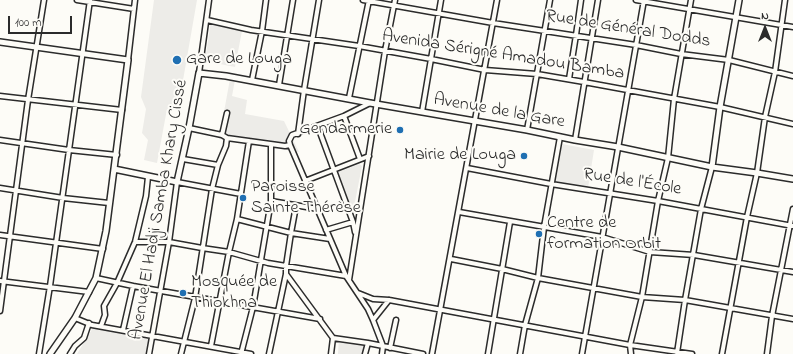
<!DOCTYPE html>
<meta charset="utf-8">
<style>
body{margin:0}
#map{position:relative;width:793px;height:354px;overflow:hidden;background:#fdfcf7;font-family:"Indie Flower",sans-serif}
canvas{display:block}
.north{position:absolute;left:745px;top:8px;width:40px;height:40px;-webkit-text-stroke:3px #fdfcf7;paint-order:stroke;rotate:0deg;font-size:11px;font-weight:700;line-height:16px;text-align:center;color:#2b2b2b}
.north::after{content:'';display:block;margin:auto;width:14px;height:18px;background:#2b2b2b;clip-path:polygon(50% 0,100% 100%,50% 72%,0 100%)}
.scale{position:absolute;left:8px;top:16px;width:64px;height:18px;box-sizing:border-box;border:2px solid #2b2b2b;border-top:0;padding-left:5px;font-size:12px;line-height:14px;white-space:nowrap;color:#2b2b2b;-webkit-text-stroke:3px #fdfcf7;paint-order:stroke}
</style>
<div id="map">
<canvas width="793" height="354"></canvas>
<div class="north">N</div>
<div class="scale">100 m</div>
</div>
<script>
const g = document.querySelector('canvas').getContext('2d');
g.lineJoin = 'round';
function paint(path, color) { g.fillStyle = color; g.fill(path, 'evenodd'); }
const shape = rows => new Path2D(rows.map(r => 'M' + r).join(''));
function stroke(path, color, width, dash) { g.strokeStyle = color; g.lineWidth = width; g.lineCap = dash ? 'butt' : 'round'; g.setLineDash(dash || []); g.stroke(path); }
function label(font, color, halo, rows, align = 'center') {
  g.font = font + ' "Indie Flower",sans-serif'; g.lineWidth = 4; g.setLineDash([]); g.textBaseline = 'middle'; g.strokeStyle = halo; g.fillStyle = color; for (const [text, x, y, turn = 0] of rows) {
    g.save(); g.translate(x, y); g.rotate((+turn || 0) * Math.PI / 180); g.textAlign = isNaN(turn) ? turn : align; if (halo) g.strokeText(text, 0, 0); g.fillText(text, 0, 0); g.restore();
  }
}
const built = shape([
 [154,0,197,0,178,109,167,109,157,163,144,160,148,140,142,133,146,109,141,97],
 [211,21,243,26,235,67,205,61],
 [230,79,235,80,232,96,247,100,245,114,284,121,299,152,219,139],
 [562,144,594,150,588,188,555,182],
 [359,164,362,166,353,212,351,213,337,175,338,172],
 [94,326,155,337,151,354,77,354],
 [339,338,367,339,363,354,338,354]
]);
const minor = shape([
 [77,0,134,9],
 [363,0,493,23,636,45,681,54,729,60,793,76],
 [636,0,793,27],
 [207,20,251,30,359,46,431,59,485,70,537,74,584,82,720,107,793,124],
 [128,60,135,0],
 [199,73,209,0],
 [569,79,576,35,581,0],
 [252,80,262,31,266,0],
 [279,85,293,0],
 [0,96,122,110],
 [349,98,369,0],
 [422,112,441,0],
 [344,116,360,159],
 [318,127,353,222,355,232],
 [189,128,222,135,227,138,285,146,290,145,289,141,292,135,344,116,370,103],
 [527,130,550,0],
 [298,134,304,90,319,0],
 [222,135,227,113],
 [0,140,69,150,117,155],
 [575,140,598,0],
 [290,145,346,276,368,309,373,320,383,346,382,354],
 [218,165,226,146,227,138],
 [467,168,551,184,658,201,793,226],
 [305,181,369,156],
 [0,188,63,198,109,203],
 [271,201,318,209],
 [459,212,602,237,650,252,694,255,793,272],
 [237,219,291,233,330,239],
 [326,230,353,222],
 [0,235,103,249],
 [135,242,169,242,202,248,229,252,268,263,346,276],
 [451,259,502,269,538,278,642,297,685,300,793,319],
 [286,274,333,338,331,354],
 [96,278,133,286,320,319],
 [349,280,385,51,395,0],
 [0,281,89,292],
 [358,293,373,299,389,300,630,345,692,354],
 [0,311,28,100,44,0],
 [75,318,92,325,251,354],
 [373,320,389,300],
 [101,326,105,315,104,306,117,283,135,242,146,196,148,177],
 [123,330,133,286],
 [333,338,368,343,423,354],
 [211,346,229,252,237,219,249,141],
 [390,348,396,320],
 [677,353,685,300,701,209,712,167],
 [39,354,50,286,90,0],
 [70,354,75,346,84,338,89,323],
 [149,354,169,242,177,182,241,194],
 [181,354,195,298,212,189,218,165,183,159],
 [241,354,253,307,271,201,271,145],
 [269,354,286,274,286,266,291,233,296,206],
 [365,354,368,343],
 [432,354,497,0],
 [488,354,510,222],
 [520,354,525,325,538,278,544,227,560,137],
 [582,354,644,0],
 [631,354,630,345,642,297,658,201,668,158,674,99,691,0],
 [722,354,747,217,757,173,765,117,775,72,785,0],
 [767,354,772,316,793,209]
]);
const tertiary = shape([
 [0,42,128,60,106,231,96,278,75,318,50,354],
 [712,167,720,107,739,0],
 [114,169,177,182,189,128,199,73,226,76,370,103,527,130,575,140,618,147,712,167,757,173,793,179]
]);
const markers = [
 [177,60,5,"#1f6fb2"],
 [400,130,4,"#1f6fb2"],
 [524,156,4,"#1f6fb2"],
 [243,198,4,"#1f6fb2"],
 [539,234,4,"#1f6fb2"],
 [183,293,4,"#1f6fb2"]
];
const streetNames = [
 ["Rue de Général Dodds",628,30,9],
 ["Avenida Sérigné Amadou Bamba",503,56,9],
 ["Avenue de la Gare",499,112,10],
 ["Rue de l'École",632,183,9],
 ["Avenue El Hadji Samba Khary Cissé",160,210,-80]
];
const poiNames = [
 ["Gare de Louga",186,60],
 ["Gendarmerie",392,130,"right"],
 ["Mairie de Louga",516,156,"right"],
 ["Paroisse",251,188],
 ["Sainte Thérèse",251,209],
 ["Centre de",547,224],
 ["formation Orbit",547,245],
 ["Mosquée de",191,283],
 ["Thiokhna",191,304]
];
paint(built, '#edece8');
stroke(minor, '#2b2b2b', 7);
stroke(tertiary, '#2b2b2b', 8);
stroke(minor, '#fdfcf7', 4);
stroke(tertiary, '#fdfcf7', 5);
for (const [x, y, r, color] of markers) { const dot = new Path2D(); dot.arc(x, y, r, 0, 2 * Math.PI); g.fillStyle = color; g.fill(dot); stroke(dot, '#fdfcf7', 1.5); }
label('18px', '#2b2b2b', '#fdfcf7', streetNames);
label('18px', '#2b2b2b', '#fdfcf7', poiNames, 'left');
</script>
